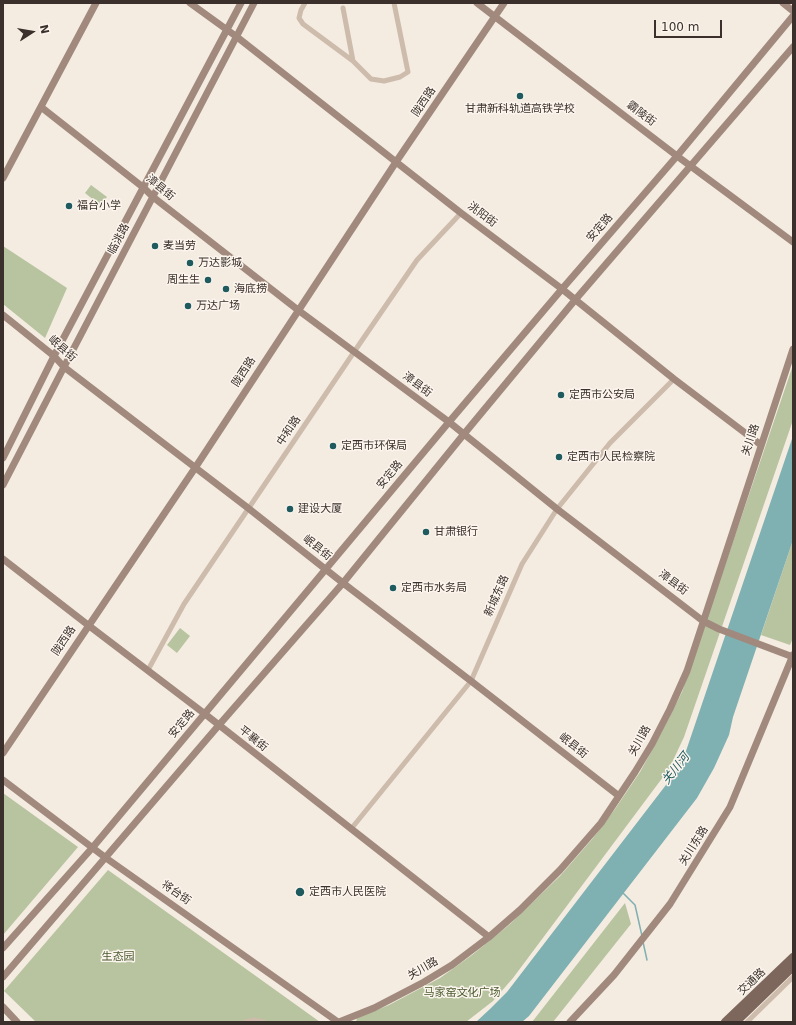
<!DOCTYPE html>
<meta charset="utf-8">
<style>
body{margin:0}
#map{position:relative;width:796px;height:1025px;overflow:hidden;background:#f4ebe1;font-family:"DejaVu Sans",sans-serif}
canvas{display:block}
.frame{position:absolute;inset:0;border:4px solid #3b302b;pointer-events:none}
.north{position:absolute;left:12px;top:12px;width:40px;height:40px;-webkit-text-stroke:3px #fbf5ee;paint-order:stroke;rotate:78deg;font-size:11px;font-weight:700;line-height:16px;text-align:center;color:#3b302b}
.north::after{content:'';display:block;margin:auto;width:14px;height:18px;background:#3b302b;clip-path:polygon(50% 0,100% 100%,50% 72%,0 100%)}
.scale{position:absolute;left:654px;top:20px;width:68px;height:18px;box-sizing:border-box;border:2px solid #3b302b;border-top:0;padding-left:5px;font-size:12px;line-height:14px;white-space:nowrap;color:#3b302b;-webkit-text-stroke:3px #fbf5ee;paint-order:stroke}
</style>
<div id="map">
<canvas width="796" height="1025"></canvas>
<div class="frame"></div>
<div class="north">N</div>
<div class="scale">100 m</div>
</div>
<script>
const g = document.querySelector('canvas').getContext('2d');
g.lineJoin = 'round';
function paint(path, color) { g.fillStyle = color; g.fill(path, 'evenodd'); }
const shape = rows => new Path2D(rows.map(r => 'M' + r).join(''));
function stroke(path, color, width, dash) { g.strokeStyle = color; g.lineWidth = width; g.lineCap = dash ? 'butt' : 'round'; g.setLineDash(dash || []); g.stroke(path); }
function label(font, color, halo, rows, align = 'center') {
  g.font = font + ' "DejaVu Sans","Noto Sans SC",sans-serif'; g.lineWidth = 3; g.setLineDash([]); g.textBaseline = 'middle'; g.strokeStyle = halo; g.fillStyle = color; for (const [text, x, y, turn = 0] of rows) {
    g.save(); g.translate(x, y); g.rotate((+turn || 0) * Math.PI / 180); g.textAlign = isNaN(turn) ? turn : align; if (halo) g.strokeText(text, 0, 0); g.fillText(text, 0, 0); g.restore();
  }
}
const green = shape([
 [91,185,107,197,100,205,85,193],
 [3,246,67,288,45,338,3,304],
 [793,365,793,420,684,737,669,769,513,978,493,1001,466,1022,356,1022,357,1018,389,1005,440,978,472,955,510,924,560,876,593,838,615,809,640,772,662,732,682,692],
 [793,540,793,638,790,645,761,635],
 [180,628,190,636,177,653,167,645],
 [3,793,78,847,3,935],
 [108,870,320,1022,36,1022,4,991],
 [625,903,631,924,553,1022,532,1022]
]);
const water = shape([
 [793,436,793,540,733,717,729,735,714,768,697,798,529,1016,522,1022,476,1022,490,1009,507,992,669,781,686,751]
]);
const stream = shape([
 [622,892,635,905,642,936],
 [643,942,647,960]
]);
const street = shape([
 [305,3,301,10,299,18,303,24,353,61],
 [343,8,353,61,371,79,384,81,400,77,408,72,394,3],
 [148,670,184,604,354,352,417,260,461,213],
 [351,829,471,681,522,564,557,509,610,443,674,379],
 [245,1022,254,1020,264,1022],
 [747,1022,793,977]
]);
const secondary = shape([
 [190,3,237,37,461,213,562,289,674,379,761,445],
 [477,3,677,156,793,242],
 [783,3,793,11],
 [41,107,144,188,153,197,298,310,449,422,557,509,703,621,719,629,793,657],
 [3,178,96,3],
 [3,315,54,356,64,367,248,508,343,583,471,681,619,796],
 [3,458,54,356,241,3],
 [3,485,64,367,254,3],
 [3,559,88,625,205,714,219,725,489,937],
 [3,753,195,468,396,162,504,3],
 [3,780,106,858,338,1022],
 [3,948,93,847,449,422,562,289,677,156,793,16],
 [3,977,219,725,343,583,464,434,575,300,793,47],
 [3,1007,17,1022],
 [339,1022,374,1008,424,982,452,965,489,937,520,910,560,870,601,823,635,772,652,744,670,709,687,671,793,349],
 [570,1022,614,975,670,904,730,807,793,655]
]);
const primary = shape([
 [725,1022,793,957],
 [736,1022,793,967]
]);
const markers = [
 [520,96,4,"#1f5a5e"],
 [69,206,4,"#1f5a5e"],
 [155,246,4,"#1f5a5e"],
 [190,263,4,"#1f5a5e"],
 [208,280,4,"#1f5a5e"],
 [226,289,4,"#1f5a5e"],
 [188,306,4,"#1f5a5e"],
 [561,395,4,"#1f5a5e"],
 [333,446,4,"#1f5a5e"],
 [559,457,4,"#1f5a5e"],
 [290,509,4,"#1f5a5e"],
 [426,532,4,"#1f5a5e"],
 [393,588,4,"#1f5a5e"],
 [300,892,5,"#1f5a5e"]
];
const streetNames = [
 ["陇西路",424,102,-56],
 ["霸陵街",641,114,37],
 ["漳县街",160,188,40],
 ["洮阳街",482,215,37],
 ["安定路",600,228,-49],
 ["临洮路",119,239,-62],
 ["岷县街",62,349,41],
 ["陇西路",244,372,-57],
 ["漳县街",417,385,37],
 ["中和路",289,431,-56],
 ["关川路",751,440,-72],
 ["安定路",390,475,-50],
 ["岷县街",317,548,38],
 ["漳县街",673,583,37],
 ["新城东路",497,596,-66],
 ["陇西路",64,641,-56],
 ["安定路",182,724,-50],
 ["平襄街",253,739,38],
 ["关川路",640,741,-61],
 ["岷县街",573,746,38],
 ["关川东路",694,846,-58],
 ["将台街",176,893,35],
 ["关川路",423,969,-30],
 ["交通路",752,982,-44]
];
const poiNames = [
 ["甘肃新科轨道高铁学校",520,109,"center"],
 ["福台小学",77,206],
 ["麦当劳",163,246],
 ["万达影城",198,263],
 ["周生生",200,280,"right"],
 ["海底捞",234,289],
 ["万达广场",196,306],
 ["定西市公安局",569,395],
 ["定西市环保局",341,446],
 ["定西市人民检察院",567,457],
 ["建设大厦",298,509],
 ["甘肃银行",434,532],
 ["定西市水务局",401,588],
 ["定西市人民医院",309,892]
];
const parkNames = [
 ["生态园",118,957],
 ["马家窑文化广场",462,993]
];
const waterNames = [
 ["关川河",676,769,-52]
];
paint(green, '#b8c4a0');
paint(water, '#7fb0b2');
stroke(stream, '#7fb0b2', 1.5);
stroke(street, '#cdbbac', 5);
stroke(secondary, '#a18a7d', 7);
stroke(primary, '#7d675c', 8);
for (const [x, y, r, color] of markers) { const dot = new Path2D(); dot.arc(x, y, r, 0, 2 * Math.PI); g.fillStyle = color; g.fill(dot); stroke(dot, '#fbf5ee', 1.5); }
label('11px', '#3b302b', '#fbf5ee', streetNames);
label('11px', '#3b302b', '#fbf5ee', poiNames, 'left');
label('11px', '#4a5a2e', '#fbf5ee', parkNames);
label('italic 12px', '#1f5a5e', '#fbf5ee', waterNames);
</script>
